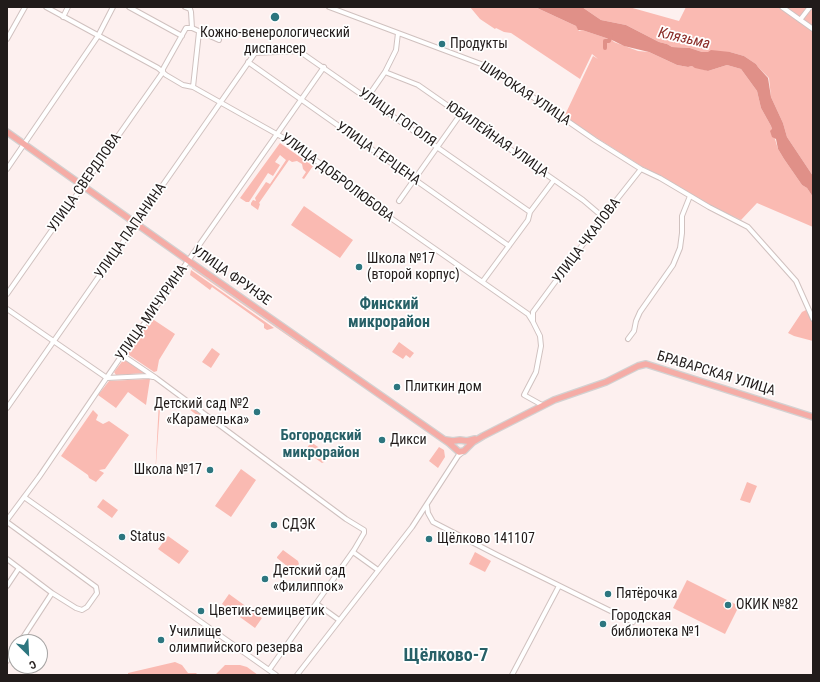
<!DOCTYPE html>
<meta charset="utf-8">
<style>
body{margin:0}
#map{position:relative;width:820px;height:682px;overflow:hidden;background:#fdf0ef;font-family:"Roboto Condensed",sans-serif}
canvas{display:block}
.frame{position:absolute;inset:0;border:8px solid #211b1a;pointer-events:none}
.north{position:absolute;left:8px;top:634px;width:40px;height:40px;box-sizing:border-box;background:#fff;border:1px solid #a6a4a3;border-radius:50%;rotate:156deg;font-size:11px;font-weight:700;line-height:16px;text-align:center;color:#211b1a}
.north::after{content:'';display:block;margin:auto;width:14px;height:18px;background:#2d767f;clip-path:polygon(50% 0,100% 100%,50% 72%,0 100%)}
</style>
<div id="map">
<canvas width="820" height="682"></canvas>
<div class="frame"></div>
<div class="north">С</div>
</div>
<script>
const g = document.querySelector('canvas').getContext('2d');
g.lineJoin = 'round';
function paint(path, color) { g.fillStyle = color; g.fill(path, 'evenodd'); }
const shape = rows => new Path2D(rows.map(r => 'M' + r).join(''));
function stroke(path, color, width, dash) { g.strokeStyle = color; g.lineWidth = width; g.lineCap = dash ? 'butt' : 'round'; g.setLineDash(dash || []); g.stroke(path); }
function label(font, color, halo, rows, align = 'center') {
  g.font = font + ' "Roboto Condensed",sans-serif'; g.lineWidth = 3.5; g.setLineDash([]); g.textBaseline = 'middle'; g.strokeStyle = halo; g.fillStyle = color; for (const [text, x, y, turn = 0] of rows) {
    g.save(); g.translate(x, y); g.rotate((+turn || 0) * Math.PI / 180); g.textAlign = isNaN(turn) ? turn : align; if (halo) g.strokeText(text, 0, 0); g.fillText(text, 0, 0); g.restore();
  }
}
const green = shape([
 [470,7,535,7,576,26,579,31,582,30,612,40,614,42,638,51,649,52,677,65,688,67,692,66,708,71,727,65,741,69,757,91,761,108,771,126,778,149,784,159,802,185,807,188,813,197,813,227,757,203,741,220,711,206,663,177,641,166,564,117,593,56,598,59,592,54,580,79,511,33,504,32,496,28,495,29,480,19],
 [582,7,629,7,679,21,686,7,813,7,813,176,787,137,783,123,771,97,769,78,758,67,756,64,744,56,730,52,702,52,690,48,672,47,667,44,659,42,626,25,601,20],
 [280,143,313,166,304,179,302,178,306,172,303,169,302,164,297,161,292,162,289,160,259,203,260,204,258,210,251,205,251,203,253,200,256,201,255,198,266,182,270,184,286,160,280,155,275,162,280,165,273,176,268,173,249,202,246,202,240,198],
 [304,206,353,240,340,258,291,225],
 [193,266,308,347,307,349,192,269],
 [191,270,274,328,267,330,264,328,264,324,212,287,210,290,190,275],
 [806,310,813,322,813,341,794,336,788,333,802,312],
 [151,318,175,334,159,360,157,371,154,372,129,355,128,352],
 [399,342,414,353,410,358,406,355,403,359,392,352],
 [212,348,220,354,211,368,202,362],
 [124,359,146,373,116,375,114,372],
 [147,379,150,379,146,405,128,392,116,408,98,395,109,381],
 [159,400,183,401,209,421,207,423,189,409,160,408,155,478],
 [93,410,98,415,96,420,103,424,109,421,129,435,105,469,99,470,104,473,96,482,89,478,88,475,61,456],
 [311,442,328,454,328,456,324,462,322,463,305,451],
 [439,447,444,450,445,457,438,468,429,461],
 [241,469,256,480,231,517,215,506],
 [747,482,757,486,750,503,740,500],
 [103,499,118,510,112,518,97,507],
 [168,536,189,551,179,564,158,549],
 [283,550,298,561,299,564,295,569,292,570,277,558,277,557],
 [475,552,491,561,485,572,469,564],
 [687,580,739,606,725,634,673,608],
 [229,594,262,618,255,628,222,604],
 [175,662,182,665,188,673,196,673,198,675,128,675,128,673],
 [225,665,240,665,247,667,258,675,215,675]
]);
const water = shape([
 [535,7,582,7,601,20,626,25,659,42,667,44,672,47,690,48,702,52,708,52,711,50,730,52,744,56,756,64,758,67,768,78,771,97,783,123,787,137,813,176,813,197,807,188,802,185,784,159,778,149,776,139,772,137,770,131,772,129,771,126,761,108,757,91,741,69,727,65,708,71,695,68,692,66,688,67,677,65,649,52,624,46,612,40,582,30,578,30,576,26]
]);
const canal = shape([
 [605,48,605,41,609,41,611,34]
]);
const minor = shape([
 [46,7,158,68,166,75,183,85,193,87,282,137,351,185,365,200,528,314,533,322],
 [129,7,182,36],
 [185,7,190,9,191,12,192,28],
 [329,7,481,64,498,73,595,140,641,169,660,178,709,207,748,227,796,281,813,319],
 [782,7,813,29],
 [63,17,68,7],
 [800,20,810,7],
 [7,39,25,7],
 [248,62,509,246],
 [385,72,418,85,583,200,603,217],
 [193,87,199,32],
 [367,98,385,72,396,50,398,33],
 [7,169,98,36,113,7],
 [399,201,460,115],
 [483,281,528,220,530,212,554,180],
 [7,294,163,72,163,69,186,28,192,28,219,40],
 [7,309,107,378,148,376,153,377],
 [628,339,634,331,636,321,640,312,673,265,680,248,682,233,682,216,690,196],
 [122,355,156,378,346,519,364,530,364,533,354,550,269,670],
 [542,405,524,395,536,372,541,346,540,336,533,322,533,312,603,217,641,169],
 [7,408,255,53,299,51,530,212],
 [24,497,276,675],
 [427,506,428,513,433,522,497,555,633,622],
 [7,520,39,477,122,355,324,67],
 [7,522,96,587,97,593,87,607,82,610,76,608,52,593,7,559],
 [353,552,378,570],
 [7,586,19,568],
 [317,604,339,620],
 [20,642,52,593],
 [7,661,16,647],
 [297,675,412,527,458,456,464,451],
 [512,675,559,586]
]);
const major = shape([
 [7,132,193,264,449,443,459,452,464,451,473,442,483,436,554,400,606,382,638,366,646,364,813,417],
 [446,440,453,441,460,440,467,441,475,439]
]);
const markers = [
 [275,17,5,"#2d767f"],
 [442,44,4,"#2d767f"],
 [359,267,4,"#2d767f"],
 [397,387,4,"#2d767f"],
 [257,412,4,"#2d767f"],
 [382,440,4,"#2d767f"],
 [210,470,4,"#2d767f"],
 [274,525,4,"#2d767f"],
 [122,537,4,"#2d767f"],
 [429,539,4,"#2d767f"],
 [265,579,4,"#2d767f"],
 [608,594,4,"#2d767f"],
 [728,605,4,"#2d767f"],
 [201,611,4,"#2d767f"],
 [603,624,4,"#2d767f"],
 [161,640,4,"#2d767f"]
];
const poiNames = [
 ["Кожно-венерологический",275,33,"center"],
 ["диспансер",275,49,"center"],
 ["Продукты",450,44],
 ["Школа №17",367,259],
 ["(второй корпус)",367,275],
 ["Плиткин дом",405,387],
 ["Детский сад №2",249,404,"right"],
 ["«Карамелька»",249,420,"right"],
 ["Дикси",390,440],
 ["Школа №17",202,470,"right"],
 ["СДЭК",282,525],
 ["Status",130,537],
 ["Щёлково 141107",437,539],
 ["Детский сад",273,571],
 ["«Филиппок»",273,587],
 ["Пятёрочка",616,594],
 ["ОКИК №82",736,605],
 ["Цветик-семицветик",209,611],
 ["Городская",611,616],
 ["библиотека №1",611,632],
 ["Училище",169,632],
 ["олимпийского резерва",169,648]
];
const streetNames = [
 ["ШИРОКАЯ УЛИЦА",525,94,33],
 ["УЛИЦА ГОГОЛЯ",397,118,35],
 ["ЮБИЛЕЙНАЯ УЛИЦА",497,140,35],
 ["УЛИЦА ГЕРЦЕНА",378,154,35],
 ["УЛИЦА ДОБРОЛЮБОВА",337,178,37],
 ["УЛИЦА СВЕРДЛОВА",85,183,-55],
 ["УЛИЦА ПАПАНИНА",131,231,-55],
 ["УЛИЦА ЧКАЛОВА",587,241,-53],
 ["УЛИЦА ФРУНЗЕ",231,276,35],
 ["УЛИЦА МИЧУРИНА",152,313,-55],
 ["БРАВАРСКАЯ УЛИЦА",716,374,17]
];
const waterNames = [
 ["Клязьма",684,39,13]
];
const neighbourhoodNames = [
 ["Богородский",321,436],
 ["микрорайон",321,453]
];
const quarterNames = [
 ["Финский",389,305],
 ["микрорайон",389,323]
];
const districtNames = [
 ["Щёлково-7",446,656]
];
paint(green, '#fabab2');
paint(water, '#e09088');
stroke(canal, '#e09088', 4);
stroke(minor, '#d0c1bf', 6);
stroke(major, '#d3d1d1', 8);
stroke(minor, '#fff', 4);
stroke(major, '#f5aca6', 5.5);
for (const [x, y, r, color] of markers) { const dot = new Path2D(); dot.arc(x, y, r, 0, 2 * Math.PI); g.fillStyle = color; g.fill(dot); stroke(dot, '#fff', 1.5); }
label('14px', '#211b1a', '#fff', poiNames, 'left');
label('14px', '#211b1a', '#fff', streetNames);
label('italic 15px', '#8a2c28', '#fff', waterNames);
label('bold 15px', '#276067', '#fff', neighbourhoodNames);
label('bold 16px', '#276067', '#fff', quarterNames);
label('bold 18px', '#276067', '#fff', districtNames);
</script>
